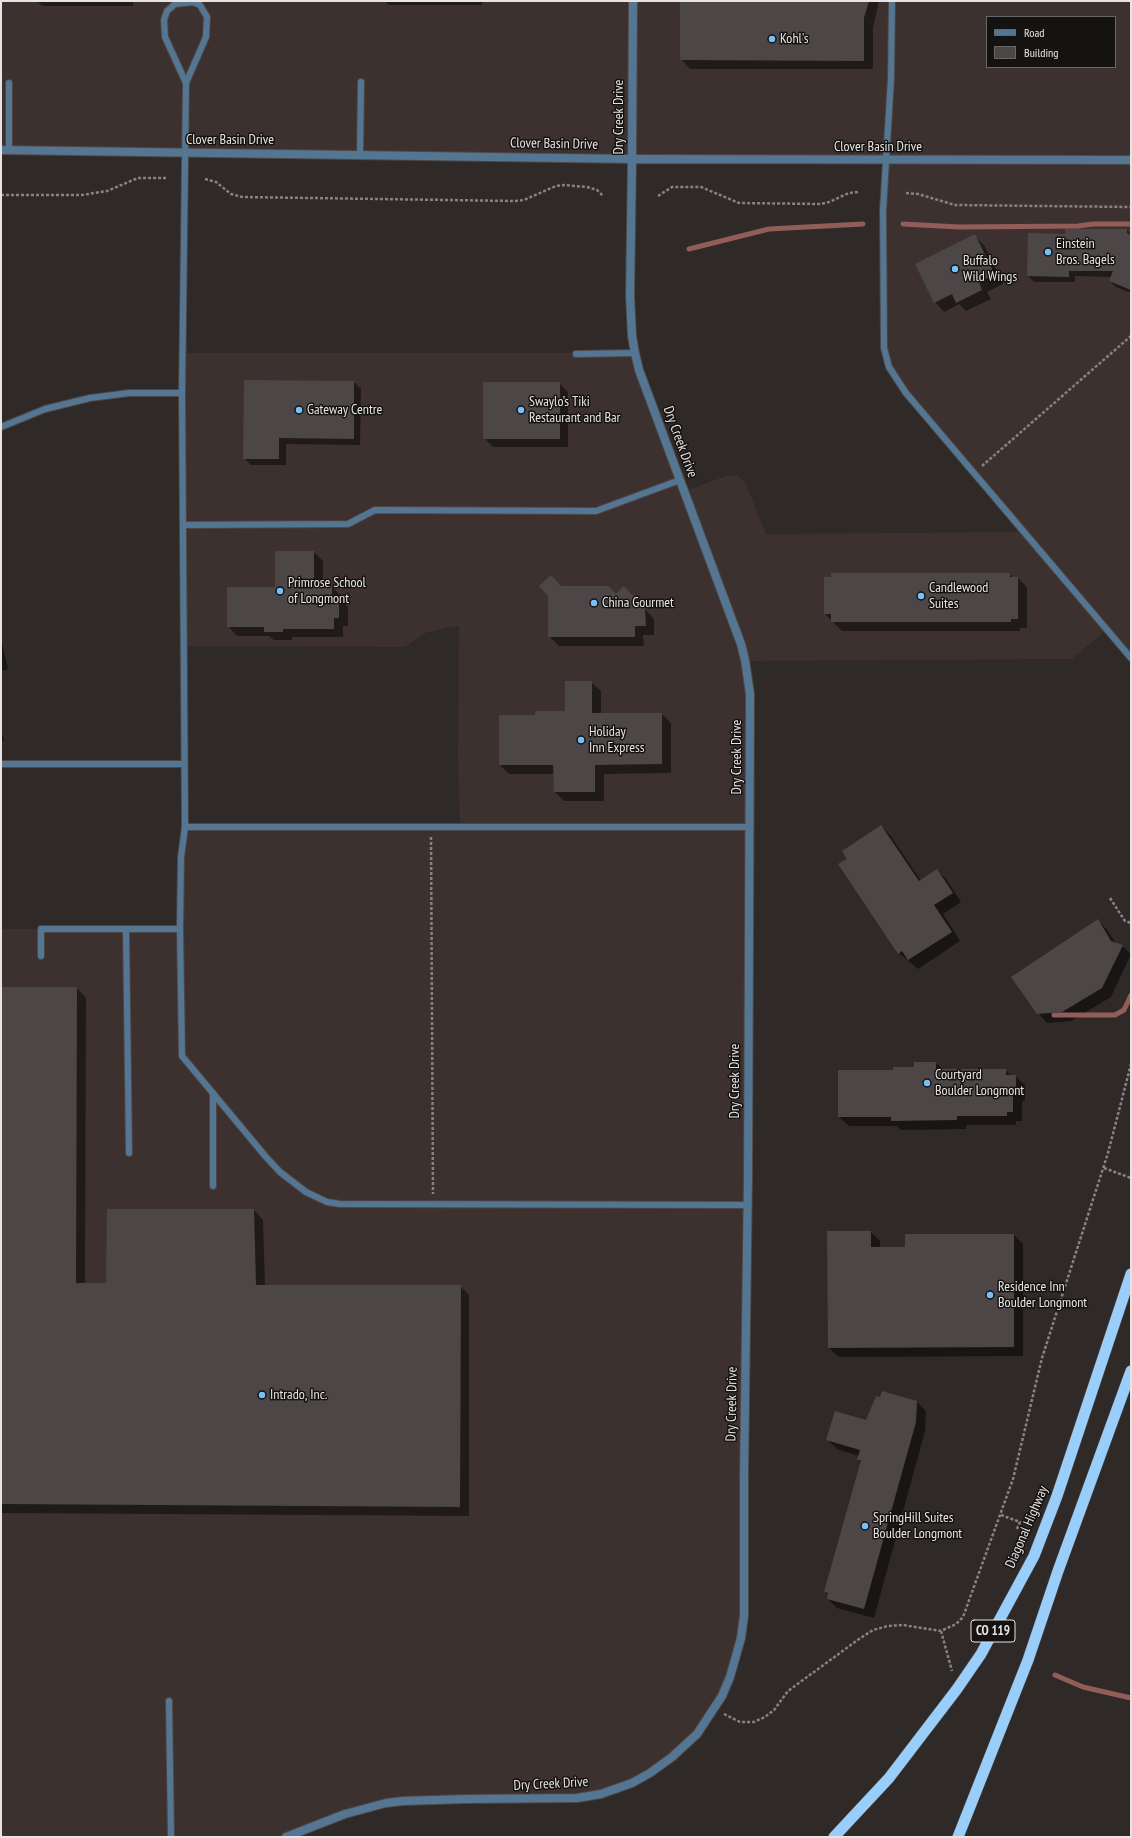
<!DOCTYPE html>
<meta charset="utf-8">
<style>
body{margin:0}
#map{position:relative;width:1132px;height:1838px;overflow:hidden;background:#2f2928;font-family:"PT Sans Narrow",sans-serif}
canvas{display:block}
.frame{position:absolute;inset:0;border:2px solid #e8e4e3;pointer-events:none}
.legend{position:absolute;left:986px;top:16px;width:130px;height:52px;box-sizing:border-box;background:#151212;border:1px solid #696666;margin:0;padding:5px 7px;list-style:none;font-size:12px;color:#e8e4e3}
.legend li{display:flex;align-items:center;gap:8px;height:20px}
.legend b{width:20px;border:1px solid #696666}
</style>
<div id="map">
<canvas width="1132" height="1838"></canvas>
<div class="frame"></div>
<ul class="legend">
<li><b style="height:5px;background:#547692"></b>Road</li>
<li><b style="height:11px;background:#4d4646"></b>Building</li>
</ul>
</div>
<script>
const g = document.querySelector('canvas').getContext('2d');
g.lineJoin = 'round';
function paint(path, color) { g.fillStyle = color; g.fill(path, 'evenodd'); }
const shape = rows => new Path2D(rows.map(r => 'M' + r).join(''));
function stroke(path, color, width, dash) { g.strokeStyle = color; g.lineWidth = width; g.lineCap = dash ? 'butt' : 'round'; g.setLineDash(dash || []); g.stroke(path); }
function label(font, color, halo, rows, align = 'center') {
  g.font = font + ' "PT Sans Narrow",sans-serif'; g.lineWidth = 3; g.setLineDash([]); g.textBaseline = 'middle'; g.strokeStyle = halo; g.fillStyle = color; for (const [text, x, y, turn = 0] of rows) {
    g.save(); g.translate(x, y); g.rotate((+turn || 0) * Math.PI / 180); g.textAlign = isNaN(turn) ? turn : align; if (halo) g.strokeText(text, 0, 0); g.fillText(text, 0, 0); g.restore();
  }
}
const built = shape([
 [1,1,1131,1,1131,160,1,150],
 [987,17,1115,17,1115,67,987,67],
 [884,161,1131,162,1131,660,1105,631,1072,659,746,661,748,676,744,1616,730,1677,697,1734,651,1773,601,1794,386,1803,286,1837,1,1837,1,929,180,929,185,827,460,827,458,758,459,626,445,628,425,633,405,647,183,646,183,353,635,353,685,491,726,476,738,475,746,484,766,534,1022,532,928,420,886,361]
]);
const shadow = shape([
 [37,1,133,1,133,6,42,6],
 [385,1,482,1,482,5,389,5],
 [681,1,879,1,873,28,873,69,690,69,681,59],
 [1127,230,1131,235,1131,293,1116,287,1110,281,1112,277,1075,276,1075,282,1034,282,1028,276,1066,235],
 [974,236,984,245,1003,284,987,292,991,299,966,311,959,304,944,312,935,302,916,264],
 [354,382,361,389,360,445,286,444,286,465,251,465,244,458],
 [559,383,568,392,568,447,493,447,484,438],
 [314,552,323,561,323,587,332,587,341,596,341,600,348,607,348,626,343,626,343,637,292,637,292,640,274,640,269,636,237,636,228,626,276,588],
 [1009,574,1014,578,1018,578,1027,587,1027,628,1020,628,1020,631,842,631,825,614],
 [562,587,634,597,654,619,654,635,643,635,644,646,559,646,550,637],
 [1,639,8,669,1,671],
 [591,682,601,691,601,714,662,714,671,723,671,773,604,774,604,801,564,801,555,792,555,774,509,774,500,765,536,716,566,712],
 [1,729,4,741,1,741],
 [881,826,890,835,921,881,937,870,946,879,961,902,943,914,960,941,918,969,899,953,848,859],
 [1098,920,1107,930,1116,943,1122,946,1131,954,1111,997,1071,1021,1047,1023,1038,1013],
 [1,988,77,988,86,998,85,1284,107,1284,254,1210,263,1220,265,1286,460,1286,469,1295,469,1516,1,1513],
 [936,1063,943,1070,1005,1070,1011,1076,1015,1076,1025,1085,1025,1101,1022,1101,1022,1121,1016,1121,1016,1125,966,1125,966,1129,901,1130,897,1126,849,1126,839,1117,839,1071,894,1071],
 [871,1232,880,1241,880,1248,906,1248,1014,1235,1023,1244,1023,1356,839,1357,829,1348],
 [917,1402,926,1411,925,1431,874,1618,837,1608,828,1599,829,1596,825,1592,861,1462,858,1459,859,1456,837,1449,828,1440,867,1422]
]);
const stream = shape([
 [903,224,959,227,1078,226,1093,224,1131,224],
 [689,249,769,229,863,224],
 [1054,1015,1115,1015,1124,1010,1131,995],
 [1055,1675,1083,1687,1131,1698]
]);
const building = shape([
 [680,1,869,1,864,18,864,61,680,60],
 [1065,229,1127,229,1127,233,1131,235,1131,290,1109,281,1113,271,1069,271,1069,277,1027,276,1028,233,1065,234],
 [975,234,995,275,979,282,982,290,956,303,952,294,934,303,915,264],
 [244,380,354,381,354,439,279,438,279,459,243,459],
 [483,382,560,382,560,439,483,439],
 [275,551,314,551,314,586,332,586,332,596,339,596,339,618,334,618,334,629,283,629,283,632,264,632,264,627,227,627,227,587,275,587],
 [831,573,1010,573,1010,577,1018,577,1018,619,1011,619,1011,622,831,622,831,614,824,614,824,577,831,577],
 [551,575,561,586,608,586,616,594,624,586,645,609,646,626,635,626,635,637,548,637,548,596,539,586],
 [565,681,592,681,592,713,662,713,662,764,595,765,595,792,554,792,553,765,499,765,499,715,535,715,535,711,565,711],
 [881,825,919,881,937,869,953,893,934,905,952,932,908,960,902,951,898,954,838,864,847,859,842,851],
 [1098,919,1111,941,1123,945,1102,988,1062,1012,1037,1014,1011,977],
 [1,987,77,987,76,1283,106,1283,107,1209,254,1209,256,1285,461,1285,460,1507,1,1504],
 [914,1062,936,1062,936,1069,1006,1069,1006,1075,1016,1075,1016,1092,1013,1092,1013,1112,1007,1112,1007,1116,957,1116,957,1120,891,1121,891,1117,838,1117,838,1070,893,1070,893,1067,914,1067],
 [827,1231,871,1231,871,1247,905,1247,905,1234,1014,1234,1014,1347,828,1348],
 [882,1391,917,1401,916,1422,864,1609,827,1599,828,1593,824,1592,861,1460,857,1460,860,1450,826,1440,835,1411,866,1420,876,1396,880,1397]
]);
const path = shape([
 [205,179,216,182,231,194,242,197,515,201,524,200,556,186,563,185,587,187,597,190,603,196],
 [906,193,918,194,955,205,1131,207],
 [1,195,82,195,107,191,138,178,168,178],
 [658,196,672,187,701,187,739,203,821,204,829,202,849,193,858,192],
 [982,466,1131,336],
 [431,837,433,1194],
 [1110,898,1125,921,1131,923],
 [1104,1168,1131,1178],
 [1001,1515,1020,1522,1017,1529],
 [941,1631,952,1671],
 [724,1714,740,1722,754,1722,765,1717,774,1710,788,1691,859,1639,873,1630,888,1626,903,1625,941,1631,956,1624,963,1617,1013,1479,1042,1358,1108,1153,1131,1064]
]);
const service = shape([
 [892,1,891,78,883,211,884,348,889,367,906,393,1131,658],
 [9,83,9,151],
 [186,83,165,37,164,20,167,11,175,4,193,2,200,5,207,17,206,37,186,83,182,393,185,827,181,857,180,929,182,1056,266,1157,280,1172,306,1192,327,1202,340,1204,747,1205],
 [360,154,361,82],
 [576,354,635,353],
 [1,427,45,409,90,398,129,393,182,393],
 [183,525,348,524,375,510,596,511,680,480],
 [1,764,184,764],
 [185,827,750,827],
 [126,929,129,1153],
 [41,956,41,929,180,929],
 [213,1093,213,1186],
 [169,1701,171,1837]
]);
const minor = shape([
 [632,159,633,1]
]);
const tertiary = shape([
 [1,150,632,159,1131,160],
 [286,1837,345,1814,386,1803,403,1801,466,1799,577,1798,601,1794,632,1783,650,1773,672,1757,697,1734,722,1696,730,1677,741,1638,744,1616,744,1475,748,1177,750,694,745,660,741,644,639,370,635,353,632,336,630,296,632,159]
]);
const trunk = shape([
 [834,1837,889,1778,957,1689,981,1654,1034,1556,1057,1496,1131,1274],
 [958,1837,1028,1660,1058,1571,1131,1371]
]);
const markers = [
 [772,39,4,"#78bff8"],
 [1048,252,4,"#78bff8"],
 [955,269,4,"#78bff8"],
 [299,410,4,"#78bff8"],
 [521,410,4,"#78bff8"],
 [280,591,4,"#78bff8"],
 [921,596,4,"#78bff8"],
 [594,603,4,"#78bff8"],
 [581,740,4,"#78bff8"],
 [927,1083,4,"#78bff8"],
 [990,1295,4,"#78bff8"],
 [262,1395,4,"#78bff8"],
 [865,1526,4,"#78bff8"]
];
const shields = [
 [993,1631,44]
];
const shieldNames = [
 ["CO 119",993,1631]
];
const poiNames = [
 ["Kohl's",780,39],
 ["Einstein",1056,244],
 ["Bros. Bagels",1056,260],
 ["Buffalo",963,261],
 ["Wild Wings",963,277],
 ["Swaylo’s Tiki",529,402],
 ["Restaurant and Bar",529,418],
 ["Gateway Centre",307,410],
 ["Primrose School",288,583],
 ["of Longmont",288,599],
 ["Candlewood",929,588],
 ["Suites",929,604],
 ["China Gourmet",602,603],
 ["Holiday",589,732],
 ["Inn Express",589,748],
 ["Courtyard",935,1075],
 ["Boulder Longmont",935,1091],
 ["Residence Inn",998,1287],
 ["Boulder Longmont",998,1303],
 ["Intrado, Inc.",270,1395],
 ["SpringHill Suites",873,1518],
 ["Boulder Longmont",873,1534]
];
const streetNames = [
 ["Dry Creek Drive",619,117,-90],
 ["Clover Basin Drive",230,140],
 ["Clover Basin Drive",554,144,1],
 ["Clover Basin Drive",878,147],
 ["Dry Creek Drive",680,442,70],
 ["Dry Creek Drive",737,757,-90],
 ["Dry Creek Drive",735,1081,-90],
 ["Dry Creek Drive",732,1404,-89],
 ["Diagonal Highway",1027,1527,-67],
 ["Dry Creek Drive",551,1784,-3]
];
paint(built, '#3d3130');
paint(shadow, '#0007');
stroke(stream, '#925d58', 5);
paint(building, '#4d4646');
stroke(service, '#4d4746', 8);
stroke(minor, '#4d4746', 10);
stroke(tertiary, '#4d4746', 10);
stroke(trunk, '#4d4746', 12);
stroke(path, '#888382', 2.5, [3, 2]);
stroke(service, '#547692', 6);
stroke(minor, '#547692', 8);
stroke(tertiary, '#547692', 8);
stroke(trunk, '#99cefa', 11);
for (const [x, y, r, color] of markers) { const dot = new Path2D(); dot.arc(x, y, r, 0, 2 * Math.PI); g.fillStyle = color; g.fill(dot); stroke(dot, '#151212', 1.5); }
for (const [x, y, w] of shields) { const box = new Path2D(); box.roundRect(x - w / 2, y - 11, w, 22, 3); g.fillStyle = '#151212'; g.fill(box); stroke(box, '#e8e4e3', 1); }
label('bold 13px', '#e8e4e3', null, shieldNames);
label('14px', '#e8e4e3', '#151212', poiNames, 'left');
label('14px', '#e8e4e3', '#151212', streetNames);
</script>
